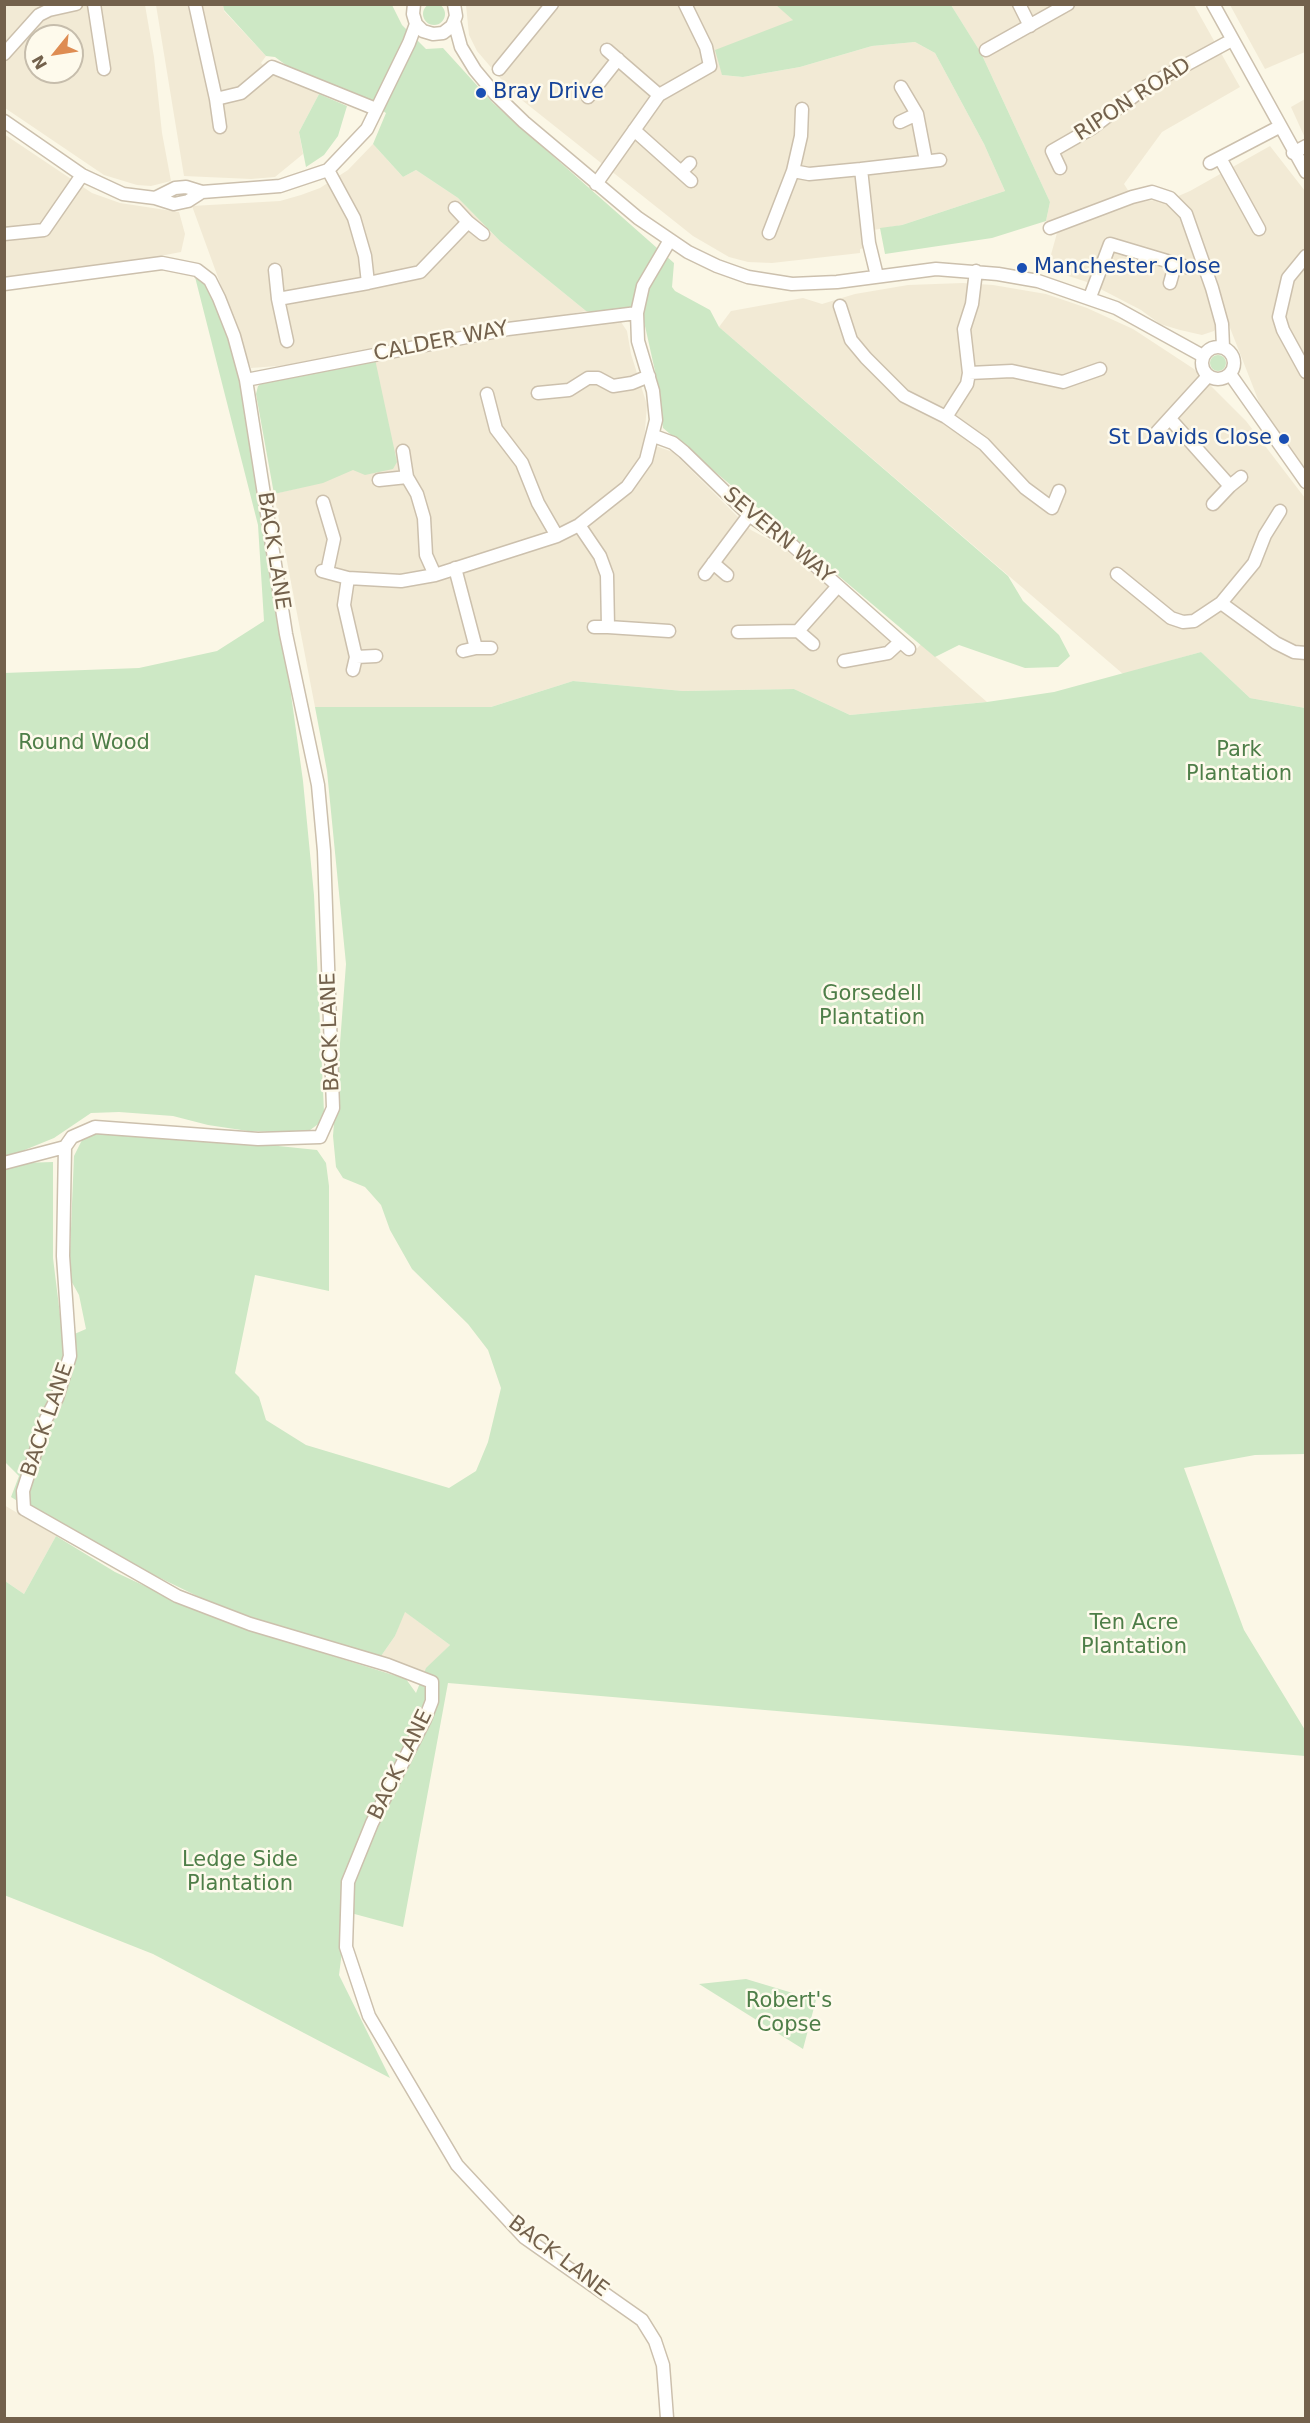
<!DOCTYPE html>
<style>
body{margin:0}
#map{position:relative;width:1310px;height:2423px;overflow:hidden;background:#fbf7e6;font-family:"DejaVu Sans",sans-serif}
canvas{display:block}
.frame{position:absolute;inset:0;border:6px solid #73614c;pointer-events:none}
.north{position:absolute;left:24px;top:24px;width:60px;height:60px;box-sizing:border-box;background:#fefaec;border:2px solid #c6bdac;border-radius:50%;rotate:240deg;font-size:16px;font-weight:700;line-height:24px;text-align:center;color:#73614c}
.north::after{content:'';display:block;margin:auto;width:21px;height:27px;background:#de8c52;clip-path:polygon(50% 0,100% 100%,50% 72%,0 100%)}
</style>
<div id="map">
<canvas width="1310" height="2423"></canvas>
<div class="frame"></div>
<div class="north">N</div>
</div>
<script>
const g = document.querySelector('canvas').getContext('2d');
g.lineJoin = 'round';
function paint(path, color) { g.fillStyle = color; g.fill(path, 'evenodd'); }
const shape = rows => new Path2D(rows.map(r => 'M' + r).join(''));
function stroke(path, color, width, dash) { g.strokeStyle = color; g.lineWidth = width; g.lineCap = dash ? 'butt' : 'round'; g.setLineDash(dash || []); g.stroke(path); }
function label(font, color, halo, rows, align = 'center') {
  g.font = font + ' "DejaVu Sans",sans-serif'; g.lineWidth = 5; g.setLineDash([]); g.textBaseline = 'middle'; g.strokeStyle = halo; g.fillStyle = color; for (const [text, x, y, turn = 0] of rows) {
    g.save(); g.translate(x, y); g.rotate((+turn || 0) * Math.PI / 180); g.textAlign = isNaN(turn) ? turn : align; if (halo) g.strokeText(text, 0, 0); g.fillText(text, 0, 0); g.restore();
  }
}
const residential = shape([
 [5,5,145,5,154,57,162,133,171,181,151,186,137,185,104,175,5,108],
 [36,36,72,36,72,72,36,72],
 [156,5,223,5,224,11,266,56,261,63,271,73,279,72,319,94,299,132,303,154,275,177,251,179,184,176],
 [466,5,776,5,794,19,722,75,743,77,800,67,872,46,915,42,935,53,984,144,1005,191,902,225,862,232,864,248,860,249,860,253,772,263,748,262,729,257,693,236,513,93,477,51,469,35],
 [951,5,1194,5,1240,87,1162,132,1124,184,1136,203,1154,200,1167,201,1190,191,1270,146,1305,191,1305,469,1284,444,1259,402,1225,315,1214,331,1202,335,1180,330,1160,324,1141,310,1087,282,1047,269,1057,233,1046,221,1050,202,981,53],
 [1230,5,1305,5,1305,52,1265,69],
 [1305,99,1305,138,1291,107],
 [4,134,92,193,120,203,179,212,185,234,181,252,92,269,5,277],
 [373,144,403,177,416,170,458,198,500,241,586,311,304,364,251,368,192,206,280,201,301,195,320,188,348,170],
 [963,283,993,285,1046,294,1087,308,1133,329,1194,369,1246,421,1305,498,1305,708,1250,698,1201,652,1123,674,719,327,731,311,803,298,822,304,855,294,908,285],
 [619,319,627,331,631,354,647,405,644,442,673,452,751,530,781,546,910,656,921,644,987,702,850,715,794,689,683,691,573,681,491,707,315,707,274,494,323,482,375,359,580,322],
 [4,1505,56,1536,24,1594,5,1581],
 [404,1611,450,1645,427,1668,423,1677,379,1659,395,1636]
]);
const green = shape([
 '423 14a11 11 0 1 1 22 0a11 11 0 1 1-22 0Z',
 [223,5,392,5,402,25,426,49,443,48,493,103,674,263,672,287,675,291,710,310,719,327,1008,576,1023,601,1059,635,1070,656,1058,667,1025,668,959,645,935,657,663,428,655,371,643,317,619,319,586,311,500,241,458,198,416,170,403,177,373,144,386,113,363,98,301,76,275,57,266,56,224,10],
 [776,5,951,5,981,53,1050,202,1046,221,992,238,885,254,880,228,902,225,1005,191,984,144,935,53,915,42,872,46,800,67,743,77,722,75,715,50,793,20],
 [319,94,347,106,338,136,324,155,306,167,299,132],
 [194,273,201,276,211,292,232,345,259,463,303,781,314,895,324,1112,321,1122,306,1133,248,1131,208,1125,173,1116,119,1112,91,1113,54,1138,5,1158,4,673,139,668,217,651,264,621,258,525],
 '1210 363a8 8 0 1 1 16 0a8 8 0 1 1-16 0Z',
 [375,359,397,462,393,469,365,475,353,470,323,483,274,494,256,394,258,386,263,382],
 [1201,652,1250,698,1305,708,1305,1454,1255,1455,1184,1468,1244,1630,1305,1730,1305,1756,448,1683,403,1927,347,1912,339,1975,390,2078,153,1954,4,1895,5,1581,24,1594,56,1536,115,1572,181,1603,240,1627,406,1679,416,1693,426,1668,450,1645,405,1612,395,1636,379,1659,232,1613,82,1540,11,1497,19,1476,5,1462,5,1169,21,1163,53,1162,53,1258,63,1339,86,1329,79,1295,69,1277,74,1156,82,1140,91,1132,105,1128,317,1150,326,1163,329,1186,329,1291,255,1275,235,1373,259,1397,266,1420,306,1445,449,1488,476,1471,488,1442,501,1388,488,1350,468,1324,412,1269,390,1230,381,1205,365,1187,343,1178,336,1167,333,1136,346,964,327,771,315,707,491,707,573,681,683,691,794,689,850,715,987,702,1054,692],
 [746,1979,816,2000,803,2049,699,1984]
]);
const minor = shape([
 [94,4,104,69],
 [195,4,216,99],
 [414,4,413,14,416,24,423,31,433,34,443,33,452,26,456,16,454,4],
 [1019,4,1030,26],
 [1213,4,1306,172],
 [454,21,461,47,475,70,495,94,524,122,638,218,688,252,717,266,748,277,792,284,837,282,936,269,998,274,1038,281,1116,308,1203,356],
 [607,50,659,95],
 [986,50,1068,4],
 [4,54,39,15,49,10,76,4],
 [499,69,552,4],
 [901,87,917,114,926,161],
 [588,97,618,59],
 [4,121,82,175,123,194,155,198,174,204,188,201,202,192,280,186,328,170,367,129,409,43,416,24],
 [900,122,917,114],
 [220,127,216,99,241,93,272,67,376,109],
 [634,130,691,181],
 [1293,153,1306,146],
 [1220,158,1259,229],
 [1210,163,1279,127],
 [1060,168,1052,151,1092,128,1147,86,1232,40],
 [793,171,801,136,802,109],
 [681,172,690,163],
 [596,184,659,95,710,66,706,47,685,4],
 [155,198,175,188,186,187,202,192],
 [468,222,483,234],
 [1050,228,1132,197,1152,192,1170,198,1186,214,1212,288,1222,324,1223,347],
 [769,233,793,171,809,174,861,169],
 [4,234,44,230,82,175],
 [1306,256,1288,278,1279,317,1283,330,1306,372],
 [275,270,278,299,368,283,365,256,354,218,328,170],
 [976,271,972,304,964,329,969,373,967,384,946,417,984,444,1025,488,1052,508,1059,491],
 [877,276,869,243,861,169,940,160],
 [368,283,420,272,468,222,455,208],
 [1170,283,1175,265],
 [4,284,162,263,197,270,210,280,219,298,234,336,246,380,286,634,318,785,324,851,333,1108,320,1137,258,1139,95,1127,72,1137,65,1147,63,1256,70,1356,57,1398,46,1419,23,1491,24,1509,177,1596,250,1624,388,1665,432,1682,432,1701,425,1719,372,1823,348,1882,346,1947,369,2016,457,2165,524,2237,642,2320,655,2341,663,2365,667,2418],
 [1090,297,1110,244,1187,267],
 [278,299,287,341],
 [840,306,851,340,866,358,904,396,946,417],
 '1202 363a16 16 0 1 1 32 0a16 16 0 1 1-32 0Z',
 [969,373,1012,371,1063,382,1100,369],
 [1230,374,1306,482],
 [246,380,508,329,637,313],
 [538,393,569,390,588,378,598,378,613,386,632,383,649,376],
 [487,394,496,429,522,463,538,503,557,536],
 [1171,420,1230,486,1213,504],
 [1157,432,1208,376],
 [654,436,673,443,684,452,749,515,792,545,909,649],
 [403,451,407,477,417,494,424,518,426,555,435,575],
 [379,480,407,477],
 [1230,486,1241,477],
 [323,502,334,539,327,572],
 [579,525,600,556,607,575,608,627,594,627],
 [713,563,727,575],
 [455,568,476,648,463,651],
 [322,571,348,578,401,581,435,575,557,536,579,525,627,487,646,460,656,420,653,391,638,341,637,313,643,286,670,240],
 [705,574,749,515],
 [1117,574,1171,618,1183,622,1194,621,1221,603,1276,643,1294,652,1306,653],
 [348,578,344,605,356,657,353,670],
 [1221,603,1254,563,1265,535,1280,511],
 [608,627,669,631],
 [798,631,813,644],
 [738,632,798,631,838,586],
 [476,648,491,648],
 [356,657,376,656],
 [844,661,888,653,900,642],
 [4,1163,65,1147]
]);
const markers = [
 [481,93,6,"#1a4fb4"],
 [1022,268,6,"#1a4fb4"],
 [1284,439,6,"#1a4fb4"]
];
const transitNames = [
 ["Bray Drive",493,93],
 ["Manchester Close",1034,268],
 ["St Davids Close",1272,439,"right"]
];
const streetNames = [
 ["RIPON ROAD",1133,100,-33],
 ["CALDER WAY",441,342,-11],
 ["SEVERN WAY",778,536,40],
 ["BACK LANE",273,551,81],
 ["BACK LANE",331,1032,-92],
 ["BACK LANE",48,1420,-71],
 ["BACK LANE",401,1765,-64],
 ["BACK LANE",558,2257,37]
];
const parkNames = [
 ["Round Wood",84,744],
 ["Park",1239,751],
 ["Plantation",1239,775],
 ["Gorsedell",872,995],
 ["Plantation",872,1019],
 ["Ten Acre",1134,1624],
 ["Plantation",1134,1648],
 ["Ledge Side",240,1861],
 ["Plantation",240,1885],
 ["Robert's",789,2002],
 ["Copse",789,2026]
];
paint(residential, '#f2ead5');
paint(green, '#cde8c5');
stroke(minor, '#ccc0ad', 15);
stroke(minor, '#fff', 12);
for (const [x, y, r, color] of markers) { const dot = new Path2D(); dot.arc(x, y, r, 0, 2 * Math.PI); g.fillStyle = color; g.fill(dot); stroke(dot, '#fefaec', 2); }
label('21px', '#164399', '#fefaec', transitNames, 'left');
label('21px', '#73614c', '#fefaec', streetNames);
label('21px', '#4e7e48', '#fefaec', parkNames);
</script>
